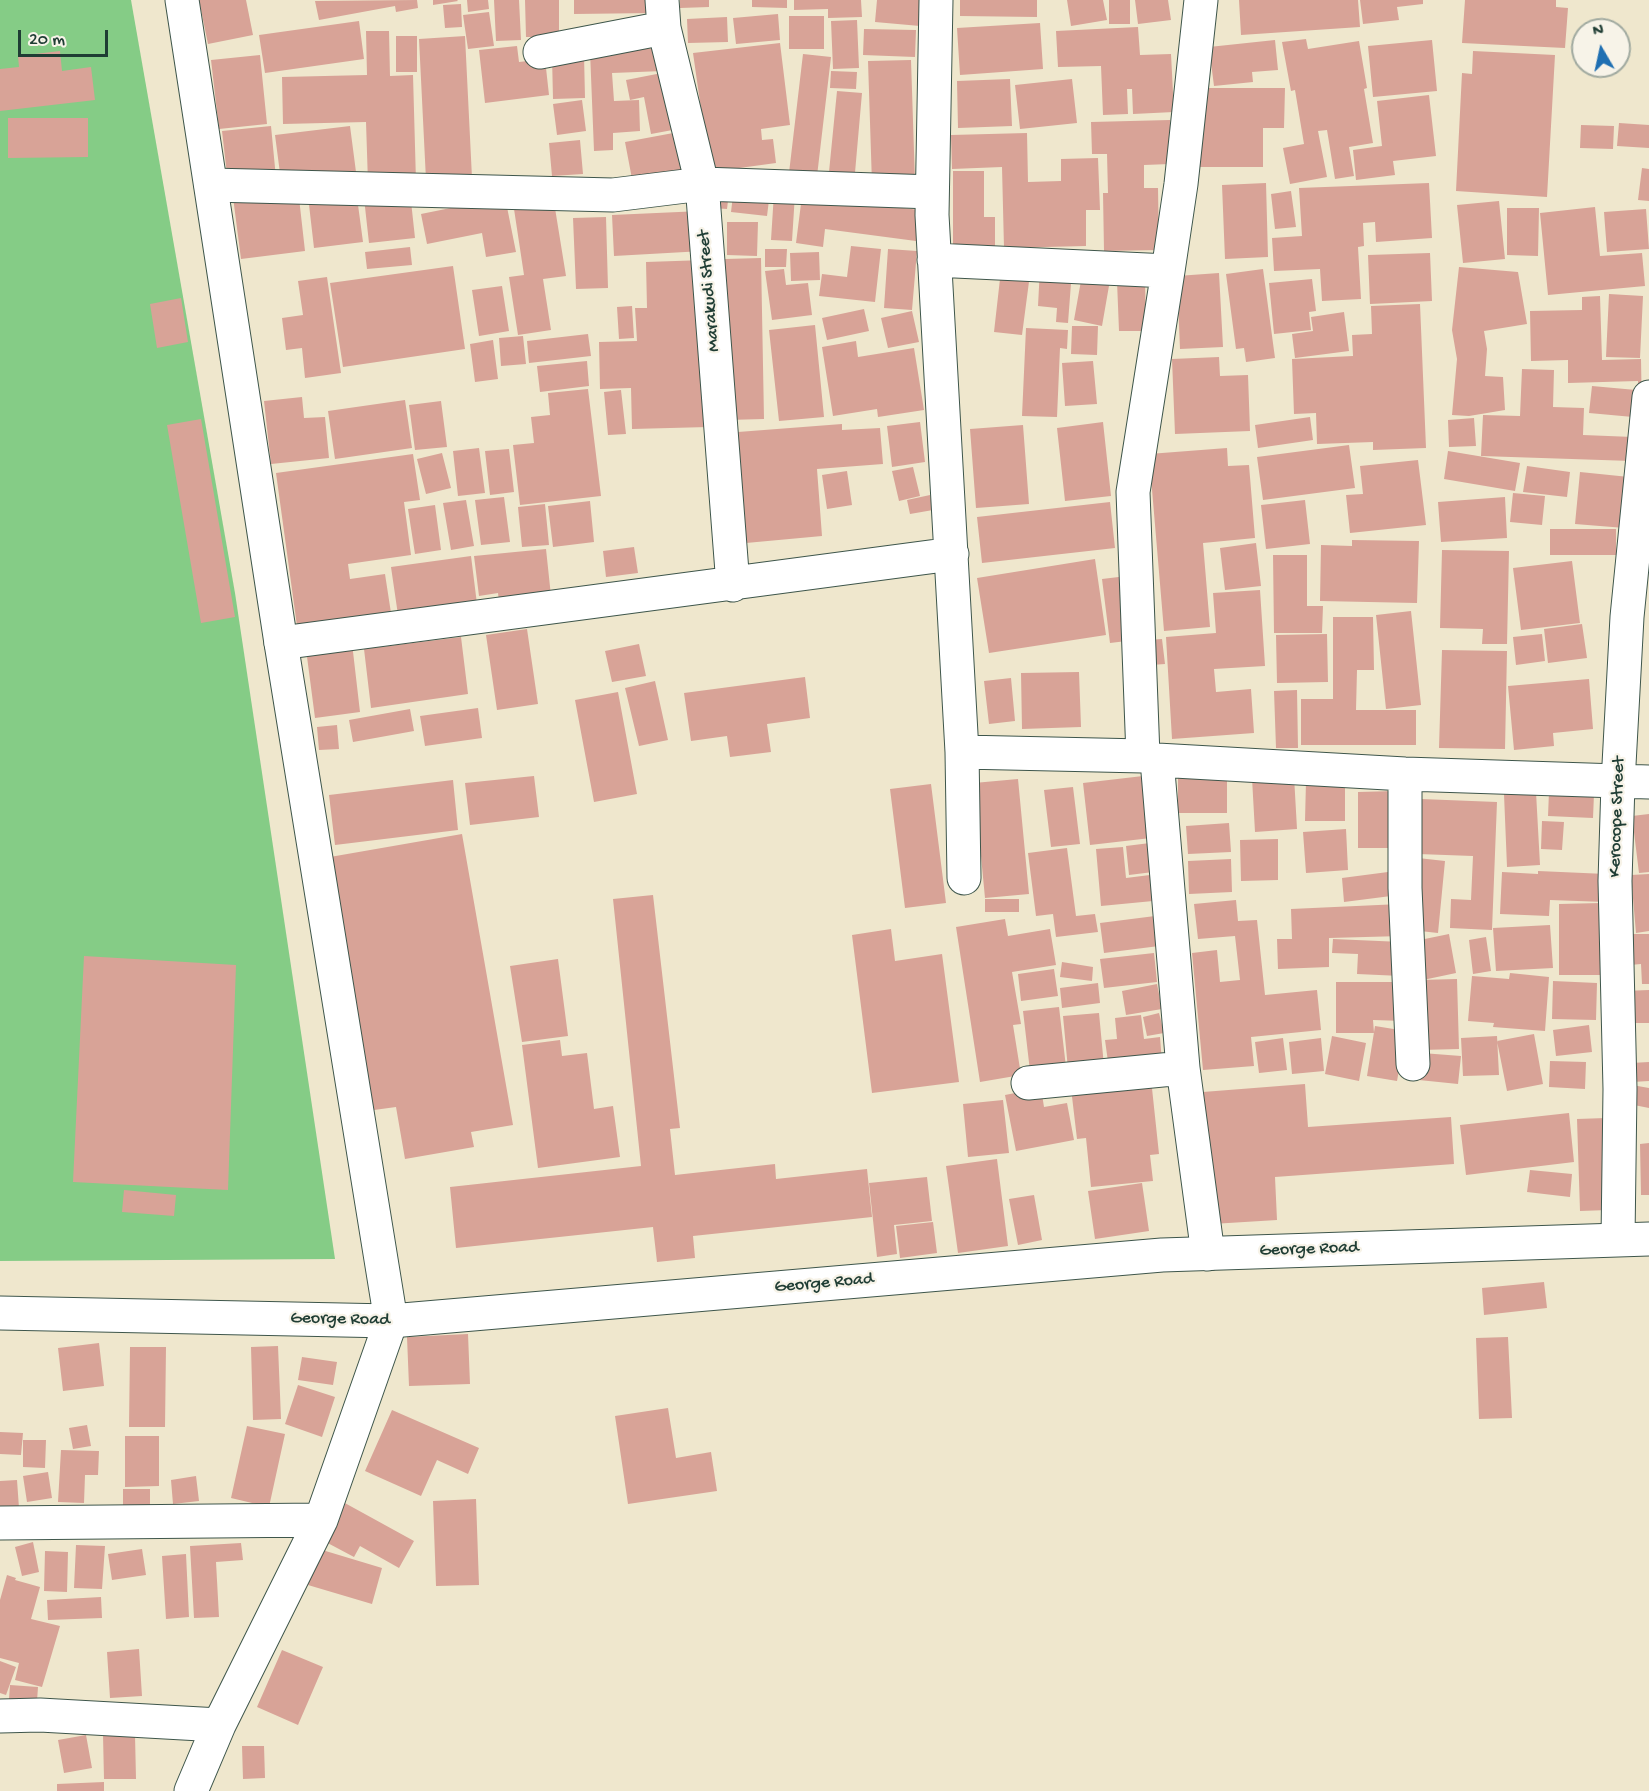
<!DOCTYPE html>
<style>
body{margin:0}
#map{position:relative;width:1649px;height:1791px;overflow:hidden;background:#efe7cd;font-family:"Gochi Hand",sans-serif}
canvas{display:block}
.north{position:absolute;left:1571px;top:18px;width:60px;height:60px;box-sizing:border-box;background:#f7f3e8;border:2px solid #a1aaa0;border-radius:50%;rotate:351deg;font-size:16px;font-weight:700;line-height:24px;text-align:center;color:#1f3d34}
.north::after{content:'';display:block;margin:auto;width:21px;height:27px;background:#1f6fb2;clip-path:polygon(50% 0,100% 100%,50% 72%,0 100%)}
.scale{position:absolute;left:18px;top:30px;width:90px;height:27px;box-sizing:border-box;border:3px solid #1f3d34;border-top:0;padding-left:8px;font-size:18px;line-height:21px;white-space:nowrap;color:#1f3d34;-webkit-text-stroke:4px #f7f3e8;paint-order:stroke}
</style>
<div id="map">
<canvas width="1649" height="1791"></canvas>
<div class="north">N</div>
<div class="scale">20 m</div>
</div>
<script>
const g = document.querySelector('canvas').getContext('2d');
g.lineJoin = 'round';
function paint(path, color) { g.fillStyle = color; g.fill(path, 'evenodd'); }
const shape = rows => new Path2D(rows.map(r => 'M' + r).join(''));
function stroke(path, color, width, dash) { g.strokeStyle = color; g.lineWidth = width; g.lineCap = dash ? 'butt' : 'round'; g.setLineDash(dash || []); g.stroke(path); }
function label(font, color, halo, rows, align = 'center') {
  g.font = font + ' "Gochi Hand",sans-serif'; g.lineWidth = 4.5; g.setLineDash([]); g.textBaseline = 'middle'; g.strokeStyle = halo; g.fillStyle = color; for (const [text, x, y, turn = 0] of rows) {
    g.save(); g.translate(x, y); g.rotate((+turn || 0) * Math.PI / 180); g.textAlign = isNaN(turn) ? turn : align; if (halo) g.strokeText(text, 0, 0); g.fillText(text, 0, 0); g.restore();
  }
}
const green = shape([
 [0,0,131,0,235,593,335,1259,0,1261]
]);
const building = shape([
 [199,0,246,0,253,35,208,44],
 [417,0,418,8,396,12,395,6,319,20,315,1],
 [433,0,457,0,458,1,433,5],
 [467,0,488,0,489,9,468,12],
 [494,0,519,0,521,40,496,41],
 [525,0,559,0,559,37,526,37],
 [574,0,653,0,654,13,574,14],
 [680,0,709,0,709,7,680,8],
 [752,0,787,0,787,8,752,7],
 [794,0,861,0,862,17,828,18,828,9,794,10],
 [877,0,922,0,920,26,875,22],
 [960,0,1037,0,1037,17,960,16],
 [1067,0,1103,0,1107,20,1071,26],
 [1109,0,1130,0,1130,24,1109,24],
 [1135,0,1168,0,1171,20,1138,24],
 [1239,0,1358,0,1360,27,1241,35],
 [1360,0,1423,0,1423,4,1397,7,1399,20,1363,24],
 [1465,0,1556,0,1556,7,1568,8,1565,48,1462,43],
 [461,4,462,27,445,28,443,5],
 [489,12,494,46,468,49,463,15],
 [778,14,780,40,736,44,733,18],
 [789,16,824,16,824,49,789,49],
 [727,17,728,42,688,43,687,19],
 [857,20,859,68,833,69,831,21],
 [359,21,364,59,265,73,259,35],
 [1040,23,1043,69,960,75,957,28],
 [1138,27,1140,55,1171,54,1174,112,1133,114,1132,89,1127,89,1128,114,1103,115,1101,66,1058,67,1056,31],
 [864,29,916,30,915,57,863,55],
 [366,31,389,31,390,76,413,75,416,182,368,183,366,122,283,124,282,77,367,75],
 [396,36,417,36,417,72,396,72],
 [465,36,472,178,426,180,419,39],
 [1306,39,1308,49,1359,41,1367,88,1364,89,1373,143,1349,147,1354,176,1335,179,1327,130,1318,131,1327,177,1290,184,1283,148,1304,144,1295,90,1291,91,1282,42],
 [1275,40,1278,70,1252,72,1253,82,1214,86,1209,47],
 [1432,40,1437,91,1373,97,1368,46],
 [780,43,790,125,761,129,762,140,773,139,776,163,710,172,693,53],
 [517,46,519,62,545,59,549,95,485,103,479,50],
 [662,48,663,71,612,73,614,101,639,100,640,131,613,133,613,150,594,151,590,51],
 [60,51,62,71,91,67,95,100,0,111,0,69,19,67,18,56],
 [1473,51,1555,55,1547,197,1456,191,1462,73,1472,74],
 [803,54,831,57,817,176,789,173],
 [260,55,267,124,219,129,211,60],
 [584,55,585,98,553,99,552,56],
 [911,60,915,182,872,184,868,61],
 [831,71,857,72,856,89,830,88],
 [667,72,678,129,651,134,644,97,630,100,626,80],
 [1010,79,1012,126,958,128,957,81],
 [1072,79,1077,123,1020,129,1015,85],
 [1198,88,1285,88,1284,128,1263,128,1263,167,1198,167],
 [837,91,862,93,854,184,828,182],
 [1429,95,1436,156,1393,161,1395,175,1356,180,1353,150,1382,146,1377,101],
 [582,100,586,131,557,135,553,104],
 [8,118,88,118,88,157,8,158],
 [1170,120,1170,164,1144,165,1144,188,1158,188,1159,250,1104,251,1103,193,1108,193,1107,154,1092,154,1091,122],
 [1619,123,1649,125,1649,148,1617,146],
 [1581,125,1614,126,1613,149,1580,148],
 [271,126,276,178,228,183,222,131],
 [350,126,356,172,281,181,275,135],
 [684,131,692,173,633,184,625,142],
 [1027,133,1028,182,1061,181,1061,159,1098,158,1100,210,1086,210,1086,246,1004,248,1002,167,952,169,951,135],
 [580,140,583,174,552,176,549,143],
 [1642,168,1649,169,1649,201,1638,200],
 [953,171,984,171,984,217,995,217,995,253,953,254],
 [1266,183,1268,257,1225,259,1222,185],
 [1429,183,1432,238,1376,242,1375,222,1363,223,1364,246,1358,247,1361,299,1322,301,1320,269,1274,271,1272,238,1302,236,1299,188],
 [734,187,770,192,767,216,731,212],
 [298,189,305,251,241,259,233,197],
 [356,190,363,242,314,248,308,196],
 [1291,191,1296,227,1275,229,1271,194],
 [410,192,415,238,369,243,364,198],
 [714,192,729,193,727,209,712,208],
 [774,193,795,194,792,241,771,240],
 [802,196,920,210,916,241,825,229,823,247,796,243],
 [505,197,516,252,486,257,482,233,427,244,421,214],
 [1499,201,1505,259,1463,263,1457,205],
 [554,202,566,276,543,279,551,330,518,335,509,277,524,275,514,209],
 [1595,207,1600,256,1642,253,1645,286,1548,295,1540,213],
 [1507,208,1539,208,1538,256,1507,255],
 [1646,209,1649,249,1607,252,1604,212],
 [701,211,703,251,614,256,612,215],
 [606,217,608,288,576,289,573,218],
 [727,222,758,222,757,256,727,255],
 [851,246,881,249,875,302,819,296,822,274,847,277],
 [410,247,412,265,367,269,365,252],
 [765,249,787,249,786,267,765,267],
 [888,249,917,251,912,310,884,308],
 [819,252,820,280,791,281,790,253],
 [1430,253,1432,301,1370,304,1368,255],
 [761,258,764,419,727,420,725,259],
 [705,260,708,427,632,429,631,388,600,389,599,342,637,341,635,308,647,308,646,262],
 [453,266,465,349,343,367,330,283],
 [1459,267,1518,272,1527,324,1484,331,1487,349,1485,376,1503,377,1505,410,1469,416,1452,415,1457,359,1452,330],
 [1040,268,1072,270,1068,323,1056,322,1057,308,1038,306],
 [784,269,786,285,808,283,812,315,772,320,765,271],
 [1263,269,1275,358,1246,362,1244,348,1236,349,1226,274],
 [1001,270,1030,274,1022,335,994,332],
 [1219,273,1223,347,1180,349,1177,276],
 [1082,275,1110,280,1102,326,1074,320],
 [327,277,341,373,305,378,302,348,286,350,282,318,303,315,298,281],
 [1312,279,1316,311,1309,312,1311,330,1274,334,1269,283],
 [1145,280,1146,331,1119,331,1117,281],
 [502,286,509,331,479,336,472,290],
 [1609,294,1643,296,1640,358,1606,357],
 [1600,296,1602,360,1641,359,1642,417,1639,417,1638,381,1568,383,1568,360,1531,361,1530,311,1582,310,1582,297],
 [181,298,188,342,157,348,150,304],
 [1420,304,1426,448,1373,450,1373,442,1317,444,1316,413,1294,414,1292,359,1353,356,1352,335,1372,334,1371,306],
 [632,306,634,338,619,339,617,307],
 [864,309,869,331,827,340,822,318],
 [912,311,919,342,888,348,881,318],
 [1344,312,1349,351,1295,358,1292,334,1313,331,1311,317],
 [815,325,824,417,779,421,769,330],
 [1072,326,1098,326,1097,355,1071,354],
 [1026,328,1068,330,1067,349,1060,348,1057,417,1022,416],
 [588,334,591,356,529,363,527,341],
 [523,336,526,364,501,366,499,338],
 [493,340,498,379,475,382,470,344],
 [856,341,858,357,914,348,924,410,878,417,877,409,833,416,822,347],
 [1219,357,1220,376,1248,375,1250,431,1175,434,1172,359],
 [587,361,589,386,540,392,537,366],
 [1093,361,1097,404,1065,406,1062,363],
 [1522,369,1554,370,1553,407,1584,408,1583,435,1633,437,1632,461,1481,456,1483,415,1520,416],
 [1592,386,1636,390,1633,417,1589,413],
 [588,389,601,496,520,505,513,445,534,443,531,417,550,415,548,393],
 [621,390,626,434,608,435,604,392],
 [302,397,304,418,325,417,329,458,271,464,264,401],
 [405,400,412,448,335,459,328,411],
 [441,401,447,447,415,450,409,405],
 [1310,417,1313,440,1258,448,1255,425],
 [1474,418,1476,446,1449,447,1448,420],
 [201,419,235,617,201,623,167,425],
 [920,422,925,462,892,467,887,426],
 [1103,422,1111,496,1065,501,1057,428],
 [842,424,842,430,880,428,883,464,817,469,822,536,746,543,738,432],
 [1023,425,1029,504,976,508,970,429],
 [1349,445,1355,488,1263,500,1257,457],
 [479,448,485,493,458,496,453,451],
 [1227,448,1228,466,1249,465,1255,538,1203,543,1210,627,1164,631,1149,454],
 [509,449,514,492,490,495,485,451],
 [1448,451,1520,463,1515,491,1444,479],
 [442,453,451,488,426,494,417,459],
 [413,454,420,500,404,502,411,555,348,564,350,579,385,574,391,613,297,626,276,473],
 [1418,460,1426,525,1350,533,1346,495,1363,494,1360,466],
 [1527,466,1570,472,1567,497,1523,492],
 [913,467,920,496,899,501,892,471],
 [847,471,852,505,827,509,822,475],
 [1580,472,1629,477,1625,528,1575,524],
 [1513,493,1545,496,1542,525,1510,522],
 [930,495,933,510,910,514,907,500],
 [504,497,510,542,481,545,475,500],
 [1505,497,1507,538,1441,542,1438,502],
 [466,500,474,546,451,550,443,503],
 [1305,500,1310,544,1266,549,1261,505],
 [590,501,594,542,553,547,548,506],
 [1110,502,1115,548,982,563,977,517],
 [545,504,549,545,522,547,518,507],
 [435,505,441,550,415,554,408,509],
 [1550,529,1616,529,1616,555,1550,555],
 [1352,540,1419,541,1417,603,1320,601,1321,545,1352,546],
 [1256,543,1261,586,1225,590,1220,548],
 [634,547,638,573,606,577,603,551],
 [546,549,551,596,499,602,498,593,479,596,474,556],
 [1442,550,1509,551,1507,644,1482,644,1483,629,1440,628],
 [1273,555,1307,555,1307,606,1323,606,1322,633,1274,633],
 [471,556,477,604,398,615,391,567],
 [1095,559,1106,635,989,653,977,578],
 [1572,561,1580,623,1521,630,1513,568],
 [1127,576,1135,640,1110,643,1102,579],
 [1260,590,1265,666,1214,669,1216,692,1251,689,1254,733,1172,739,1166,637,1216,633,1213,593],
 [1411,611,1421,705,1386,709,1376,615],
 [1333,617,1373,617,1374,670,1357,670,1356,710,1416,710,1416,745,1301,745,1301,699,1333,699],
 [1582,624,1587,658,1548,663,1544,629],
 [527,629,538,704,497,710,486,635],
 [1327,634,1328,682,1277,683,1276,635],
 [1542,634,1545,661,1516,665,1513,637],
 [461,637,468,694,371,708,364,649],
 [1162,639,1165,664,1151,665,1148,640],
 [352,643,360,712,315,718,306,649],
 [639,644,646,676,612,682,605,651],
 [1442,650,1507,651,1505,749,1439,748],
 [1079,672,1081,727,1022,729,1021,673],
 [805,677,810,718,767,724,771,752,730,757,727,736,691,741,684,693],
 [1011,678,1015,721,989,724,984,681],
 [1589,679,1593,729,1553,733,1554,746,1514,750,1508,686],
 [655,681,668,740,639,746,625,688],
 [1297,690,1298,748,1276,748,1274,691],
 [618,692,637,794,594,802,575,700],
 [478,708,482,738,425,746,420,716],
 [410,709,414,731,353,742,349,720],
 [337,725,339,749,319,750,317,727],
 [1178,772,1227,772,1227,813,1178,813],
 [534,776,539,817,470,825,465,783],
 [1143,776,1151,838,1090,845,1083,783],
 [1294,776,1297,829,1255,832,1252,778],
 [1018,779,1029,894,985,898,974,783],
 [453,780,458,830,335,845,329,795],
 [1306,781,1345,781,1345,821,1305,821],
 [931,784,946,903,905,908,890,789],
 [1073,787,1080,844,1051,847,1044,790],
 [1395,791,1395,848,1358,848,1358,792],
 [1536,792,1540,865,1507,867,1504,794],
 [1549,792,1594,794,1593,818,1548,816],
 [1421,799,1497,802,1492,930,1450,928,1451,899,1471,900,1473,856,1418,854],
 [1649,814,1649,872,1639,873,1632,816],
 [1542,821,1564,822,1562,850,1541,849],
 [1229,823,1231,852,1188,854,1186,826],
 [1346,829,1348,870,1306,873,1303,832],
 [462,834,513,1125,471,1132,474,1147,405,1159,396,1107,374,1110,330,857],
 [1278,839,1278,880,1241,881,1240,840],
 [1150,843,1153,872,1129,875,1126,846],
 [1123,847,1126,878,1150,875,1153,901,1101,906,1096,849],
 [1067,848,1076,916,1095,914,1098,932,1056,937,1053,914,1036,916,1028,853],
 [1418,858,1445,861,1438,933,1411,930],
 [1231,859,1232,892,1189,894,1188,861],
 [1538,871,1606,874,1605,902,1550,900,1549,916,1500,914,1502,872,1538,874],
 [1388,872,1391,896,1344,902,1342,878],
 [1649,874,1649,931,1636,933,1631,875],
 [653,895,680,1128,670,1129,675,1175,775,1164,776,1179,867,1169,872,1217,693,1236,695,1258,657,1262,653,1227,456,1248,450,1187,641,1166,613,899],
 [985,899,1019,899,1019,912,985,912],
 [1236,900,1238,921,1257,920,1265,995,1317,990,1321,1030,1251,1037,1254,1066,1203,1070,1192,953,1217,950,1220,982,1240,980,1235,936,1198,939,1194,904],
 [1601,903,1601,975,1559,975,1559,904],
 [1400,904,1402,936,1329,938,1329,967,1278,969,1277,939,1292,939,1291,909],
 [1155,916,1159,946,1104,953,1100,923],
 [1005,919,1008,936,1050,929,1056,965,1012,972,1021,1024,1013,1025,1021,1075,980,1082,956,927],
 [1550,925,1553,968,1496,971,1493,928],
 [891,929,895,961,942,954,959,1082,872,1093,852,935],
 [1449,934,1456,973,1423,980,1415,941],
 [1629,934,1649,934,1649,984,1642,984,1641,964,1630,965],
 [1486,937,1491,971,1473,974,1469,940],
 [1333,939,1402,942,1401,976,1357,974,1358,954,1332,953],
 [1154,953,1157,982,1104,988,1100,959],
 [84,956,236,965,228,1190,73,1182],
 [558,959,568,1036,522,1042,510,966],
 [1062,962,1093,967,1092,981,1060,977],
 [1054,969,1058,996,1021,1001,1018,974],
 [1510,973,1549,977,1545,1031,1493,1027,1494,1023,1468,1021,1472,976,1509,979],
 [1457,979,1459,1049,1421,1050,1419,980],
 [1553,981,1597,983,1596,1020,1552,1019],
 [1336,982,1405,982,1404,1021,1373,1020,1374,1033,1336,1033],
 [1098,983,1100,1003,1062,1008,1060,988],
 [1157,984,1162,1009,1126,1015,1122,991],
 [1649,990,1649,1023,1624,1023,1624,991],
 [1059,1007,1066,1067,1030,1071,1023,1011],
 [1099,1013,1104,1066,1068,1069,1063,1016],
 [1159,1013,1164,1033,1147,1036,1143,1017],
 [1141,1015,1144,1039,1160,1037,1162,1063,1109,1069,1105,1040,1117,1039,1115,1018],
 [1589,1025,1592,1052,1556,1056,1553,1030],
 [1375,1026,1406,1031,1397,1081,1367,1076],
 [1534,1034,1543,1084,1507,1091,1497,1041],
 [1332,1036,1366,1043,1359,1081,1325,1074],
 [1497,1036,1499,1075,1463,1076,1461,1038],
 [1283,1038,1287,1070,1259,1073,1255,1042],
 [1321,1038,1324,1071,1292,1074,1289,1042],
 [560,1040,562,1056,587,1053,594,1109,613,1106,620,1157,538,1168,522,1045],
 [1422,1053,1461,1056,1458,1084,1419,1080],
 [1550,1061,1586,1062,1585,1089,1549,1087],
 [1649,1062,1649,1081,1632,1082,1631,1063],
 [1151,1079,1159,1154,1150,1155,1153,1181,1091,1187,1086,1138,1077,1139,1071,1088],
 [1305,1084,1308,1127,1451,1117,1454,1164,1275,1177,1277,1220,1212,1224,1203,1092],
 [1632,1085,1649,1088,1649,1108,1629,1104],
 [1041,1088,1044,1107,1067,1103,1074,1140,1016,1151,1005,1095],
 [1003,1100,1009,1153,968,1157,963,1104],
 [1569,1113,1574,1162,1466,1175,1460,1125],
 [1606,1118,1608,1210,1580,1211,1577,1119],
 [1649,1143,1649,1195,1641,1195,1640,1144],
 [997,1159,1008,1246,958,1253,946,1166],
 [1530,1170,1572,1174,1570,1197,1527,1192],
 [927,1177,932,1221,894,1225,897,1254,877,1257,869,1183],
 [1142,1183,1149,1231,1095,1239,1088,1191],
 [124,1190,176,1195,174,1216,122,1212],
 [1034,1195,1042,1240,1018,1245,1009,1199],
 [933,1222,937,1253,900,1258,896,1226],
 [1544,1282,1547,1308,1484,1315,1482,1288],
 [468,1334,470,1384,409,1386,407,1337],
 [1508,1337,1512,1418,1479,1419,1476,1338],
 [99,1343,104,1386,63,1391,58,1348],
 [278,1346,281,1419,253,1420,251,1347],
 [130,1347,166,1347,165,1427,129,1427],
 [302,1357,337,1362,333,1385,298,1380],
 [298,1385,335,1397,322,1437,285,1424],
 [668,1408,676,1458,711,1452,717,1491,628,1504,615,1416],
 [392,1410,479,1448,468,1474,437,1460,421,1496,365,1471],
 [87,1425,91,1446,73,1449,69,1428],
 [247,1426,285,1434,269,1507,231,1498],
 [0,1432,23,1433,21,1455,0,1454],
 [125,1436,159,1436,159,1486,125,1487],
 [23,1440,46,1440,45,1468,23,1467],
 [61,1450,99,1451,98,1475,85,1475,84,1503,58,1502],
 [48,1472,52,1498,27,1502,23,1476],
 [196,1476,199,1501,173,1504,171,1480],
 [17,1480,19,1508,0,1509,0,1481],
 [123,1489,150,1489,150,1506,123,1505],
 [476,1499,479,1585,436,1586,433,1501],
 [343,1502,414,1541,399,1568,360,1546,354,1557,322,1540],
 [33,1542,39,1572,22,1576,15,1547],
 [241,1543,243,1560,216,1562,219,1617,194,1618,190,1546],
 [76,1545,105,1546,102,1589,74,1588],
 [142,1549,146,1575,112,1580,108,1554],
 [319,1549,382,1568,372,1604,308,1585],
 [45,1551,68,1552,67,1592,44,1591],
 [186,1554,189,1617,166,1619,162,1556],
 [7,1575,16,1578,15,1580,40,1587,31,1619,60,1626,42,1687,15,1680,19,1663,0,1658,0,1600],
 [101,1597,102,1618,48,1620,47,1600],
 [139,1649,142,1696,110,1698,107,1652],
 [282,1650,323,1667,298,1725,257,1707],
 [0,1661,16,1667,6,1695,0,1693],
 [10,1685,38,1687,37,1701,9,1699],
 [86,1735,92,1768,64,1773,58,1740],
 [103,1735,135,1735,136,1779,104,1779],
 [242,1746,264,1746,265,1778,243,1779],
 [104,1782,104,1791,57,1791,57,1784]
]);
const minor = shape([
 [662,0,664,28,702,184,733,585],
 [936,0,932,215,962,752,964,878],
 [540,52,664,28],
 [211,185,613,195,702,184,932,192],
 [934,260,1168,271,1181,184,1201,0],
 [281,643,952,554],
 [962,752,1143,756,1157,760,1405,774,1649,782],
 [1143,756,1133,492,1168,271],
 [1157,760,1183,1068,1208,1254],
 [1405,774,1405,888,1413,1064],
 [1028,1083,1183,1068],
 [1618,1239,1620,1089,1615,881,1618,783,1627,617,1649,397],
 [0,1523,321,1520],
 [0,1716,40,1715,219,1725],
 [191,1791,219,1725,321,1520,391,1321]
]);
const major = shape([
 [182,0,281,643,391,1321],
 [0,1313,391,1321,1162,1255,1649,1239]
]);
const streetNames = [
 ["Marakudi Street",710,291,-95],
 ["Kerocope Street",1618,817,-88],
 ["George Road",1309,1250,-2],
 ["George Road",824,1284,-5],
 ["George Road",340,1320,1]
];
paint(green, '#85cc86');
paint(building, '#d8a397');
stroke(minor, '#3e564b', 35);
stroke(major, '#3e564b', 35);
stroke(minor, '#fff', 33);
stroke(major, '#fff', 33);
label('18px', '#1f3d34', '#f7f3e8', streetNames);
</script>
